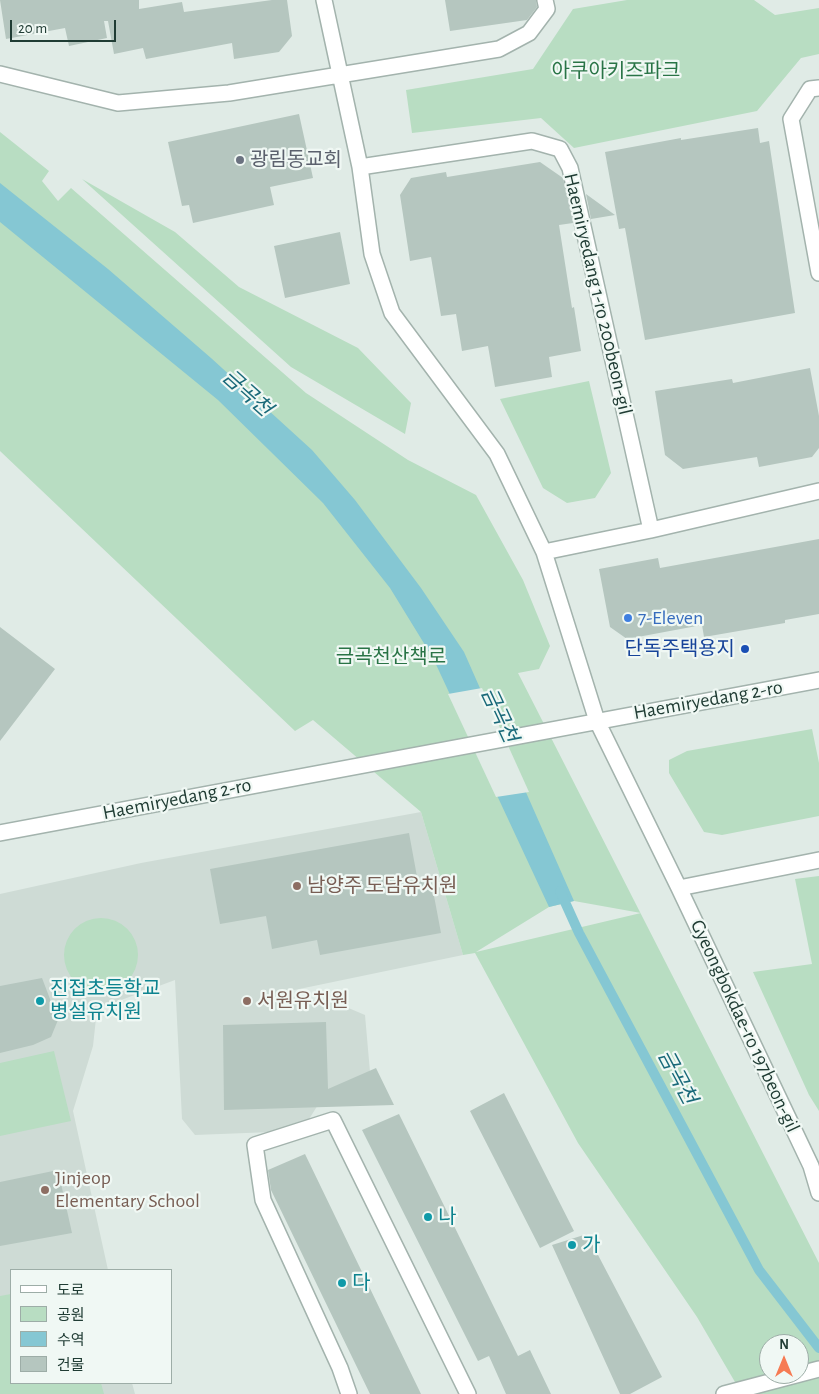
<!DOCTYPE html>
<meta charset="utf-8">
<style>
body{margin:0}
#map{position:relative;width:819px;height:1394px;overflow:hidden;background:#e0ebe6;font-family:"Alegreya Sans","Noto Sans KR",sans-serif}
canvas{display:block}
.legend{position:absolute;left:10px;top:1269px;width:162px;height:115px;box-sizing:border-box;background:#f0f8f4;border:1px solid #9dada7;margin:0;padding:6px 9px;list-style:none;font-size:15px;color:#203c34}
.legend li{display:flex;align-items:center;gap:10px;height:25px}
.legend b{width:25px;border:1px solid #9dada7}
.north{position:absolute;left:759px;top:1334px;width:50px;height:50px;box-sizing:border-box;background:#f0f8f4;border:1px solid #9dada7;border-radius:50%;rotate:0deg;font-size:14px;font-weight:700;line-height:20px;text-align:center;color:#203c34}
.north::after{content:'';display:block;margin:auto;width:18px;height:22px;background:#f67b53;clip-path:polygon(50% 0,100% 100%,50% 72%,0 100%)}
.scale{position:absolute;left:10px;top:20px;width:106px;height:22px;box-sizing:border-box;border:2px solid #203c34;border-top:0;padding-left:6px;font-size:15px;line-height:18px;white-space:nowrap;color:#203c34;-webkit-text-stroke:4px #f0f8f4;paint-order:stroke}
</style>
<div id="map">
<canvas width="819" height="1394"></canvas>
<ul class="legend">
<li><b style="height:6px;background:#fff"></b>도로</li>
<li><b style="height:14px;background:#b8ddc2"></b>공원</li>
<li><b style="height:14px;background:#85c7d3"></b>수역</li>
<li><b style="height:14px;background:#b5c6bf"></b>건물</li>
</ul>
<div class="north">N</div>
<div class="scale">20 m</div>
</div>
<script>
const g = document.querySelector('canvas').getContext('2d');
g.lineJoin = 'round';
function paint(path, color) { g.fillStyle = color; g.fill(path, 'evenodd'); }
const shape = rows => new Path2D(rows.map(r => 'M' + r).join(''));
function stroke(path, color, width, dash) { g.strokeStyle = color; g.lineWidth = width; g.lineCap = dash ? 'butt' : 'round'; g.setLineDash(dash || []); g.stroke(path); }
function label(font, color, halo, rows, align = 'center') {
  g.font = font + ' "Alegreya Sans","Noto Sans KR",sans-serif'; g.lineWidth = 4.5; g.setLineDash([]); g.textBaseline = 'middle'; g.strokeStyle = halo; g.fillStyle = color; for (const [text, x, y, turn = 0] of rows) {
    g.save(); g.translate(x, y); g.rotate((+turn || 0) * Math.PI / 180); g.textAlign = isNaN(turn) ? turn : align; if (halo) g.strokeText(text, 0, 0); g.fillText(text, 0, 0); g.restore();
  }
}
const built = shape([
 [421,812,463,955,280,993,297,998,339,1004,365,1015,370,1072,321,1100,306,1124,297,1131,195,1135,182,1119,175,980,97,1009,93,1046,73,1111,108,1270,11,1270,11,1383,132,1383,135,1394,0,1394,0,894,141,863]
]);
const green = shape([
 [627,0,754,0,775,15,819,8,819,54,801,58,757,111,574,148,541,118,412,133,406,90,533,69,573,9],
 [0,132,49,171,42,181,58,201,71,188,306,393,408,460,476,495,523,580,550,646,539,669,518,673,819,1263,819,1394,742,1394,697,1317,578,1143,475,953,463,955,421,812,313,720,295,731,0,451],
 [574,901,641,913,476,952,549,907],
 [769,1344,799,1344,799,1374,769,1374],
 [82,179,175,232,239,287,358,348,411,403,405,434,291,367],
 [589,381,611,473,595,498,567,503,543,488,500,399],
 [812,729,819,763,819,816,722,835,704,832,669,773,669,760,687,751],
 [819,876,819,1111,809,1095,753,972,812,964,795,879],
 '64 955a37 37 0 1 1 74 0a37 37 0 1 1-74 0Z',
 [54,1051,71,1121,0,1136,0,1063],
 [11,1294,11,1383,101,1383,104,1394,0,1394,0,1296]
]);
const water = shape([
 [0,183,108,269,211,358,312,450,355,500,421,588,464,652,574,901,549,907,433,658,390,588,323,503,218,400,0,222]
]);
const pier = shape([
 [482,688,529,792,496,797,448,694]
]);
const stream = shape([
 [560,891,579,933,759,1270,819,1348]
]);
const building = shape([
 [0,0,139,0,139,9,182,2,184,12,272,0,287,0,292,36,279,52,234,59,232,43,146,59,143,48,114,54,108,21,104,21,107,38,69,46,65,28,6,39],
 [445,0,536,0,537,7,527,20,450,31],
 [299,114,313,178,270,187,274,205,193,223,189,205,182,206,168,142],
 [758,128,760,143,769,141,795,313,645,340,625,228,619,229,605,152,681,138,681,140],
 [540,162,563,178,573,223,559,225,572,308,574,307,581,351,549,357,552,377,495,387,488,346,462,351,456,314,441,316,431,257,410,261,400,195,411,178,446,172,447,177],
 [586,194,615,215,591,219],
 [340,232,350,284,285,298,274,246],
 [810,368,819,416,819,448,812,457,759,467,757,457,683,469,665,455,655,391,732,379,733,383],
 [819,539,819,614,785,620,785,623,704,637,702,625,627,639,610,627,599,569,658,558,660,568],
 [0,627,55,669,0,741],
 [409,833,418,882,431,880,441,933,320,955,317,940,272,949,266,916,220,924,210,869],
 [42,978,58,1020,51,1037,33,1045,0,1053,0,986],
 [326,1022,328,1089,376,1068,394,1105,224,1110,223,1025],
 [504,1093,574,1231,540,1248,470,1111],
 [399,1114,518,1356,530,1350,551,1394,506,1394,489,1356,478,1361,362,1130],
 [305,1154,421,1394,370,1394,271,1190,268,1170],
 [58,1170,72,1233,0,1246,0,1182],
 [587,1234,662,1377,630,1394,620,1394,552,1245]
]);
const minor = shape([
 [324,0,360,167,372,254,392,313,497,454,544,552,597,721,679,888,811,1166,819,1193],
 [0,74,118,103,229,93,499,49,529,33,547,9,545,0],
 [819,88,810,89,791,119,819,273],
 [360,167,532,141,560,149,570,168,651,530,544,552],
 [651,530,819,491],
 [0,833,819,680],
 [679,888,819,860],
 [349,1394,340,1368,263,1200,255,1145,333,1120,468,1394],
 [724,1394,819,1369]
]);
const markers = [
 [240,160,5,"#6b7280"],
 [628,618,5,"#3f7fe0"],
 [745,649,5,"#1a4fb4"],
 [297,886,5,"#8d6e63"],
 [40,1001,5,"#0f9aa8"],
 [247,1001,5,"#8d6e63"],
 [45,1190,5,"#8d6e63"],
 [428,1217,5,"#0f9aa8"],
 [572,1245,5,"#0f9aa8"],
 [342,1283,5,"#0f9aa8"]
];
const parkNames = [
 ["아쿠아키즈파크",616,71],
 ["금곡천산책로",391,657]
];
const worshipNames = [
 ["광림동교회",250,160]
];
const streetNames = [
 ["Haemiryedang 1-ro 200beon-gil",598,294,77],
 ["Haemiryedang 2-ro",708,700,-10],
 ["Haemiryedang 2-ro",177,799,-11],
 ["Gyeongbokdae-ro 197beon-gil",745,1026,65]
];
const shopNames = [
 ["7-Eleven",638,618]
];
const transitNames = [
 ["단독주택용지",735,649]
];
const educationNames = [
 ["남양주 도담유치원",307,886],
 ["서원유치원",257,1001],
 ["Jinjeop",55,1178],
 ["Elementary School",55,1201]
];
const cultureNames = [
 ["진접초등학교",50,989],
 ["병설유치원",50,1012],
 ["나",438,1217],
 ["가",582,1245],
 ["다",352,1283]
];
const waterNames = [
 ["금곡천",247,393,42],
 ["금곡천",499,715,65],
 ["금곡천",677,1077,62]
];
paint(built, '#cedbd5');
paint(green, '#b8ddc2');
paint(water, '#85c7d3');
paint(pier, '#e0ebe6');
stroke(stream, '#85c7d3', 10);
paint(building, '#b5c6bf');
stroke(minor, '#a3b3ad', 18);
stroke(minor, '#fff', 15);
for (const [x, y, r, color] of markers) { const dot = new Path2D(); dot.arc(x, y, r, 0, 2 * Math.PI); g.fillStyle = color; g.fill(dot); stroke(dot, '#f0f8f4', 2); }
label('20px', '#297446', '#f0f8f4', parkNames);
label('20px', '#5b616d', '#f0f8f4', worshipNames, 'left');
label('20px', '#203c34', '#f0f8f4', streetNames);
label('20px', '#366cbe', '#f0f8f4', shopNames, 'left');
label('20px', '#164399', '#f0f8f4', transitNames, 'right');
label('20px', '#785e54', '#f0f8f4', educationNames, 'left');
label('20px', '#0d838f', '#f0f8f4', cultureNames, 'left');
label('italic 21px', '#196979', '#f0f8f4', waterNames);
</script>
